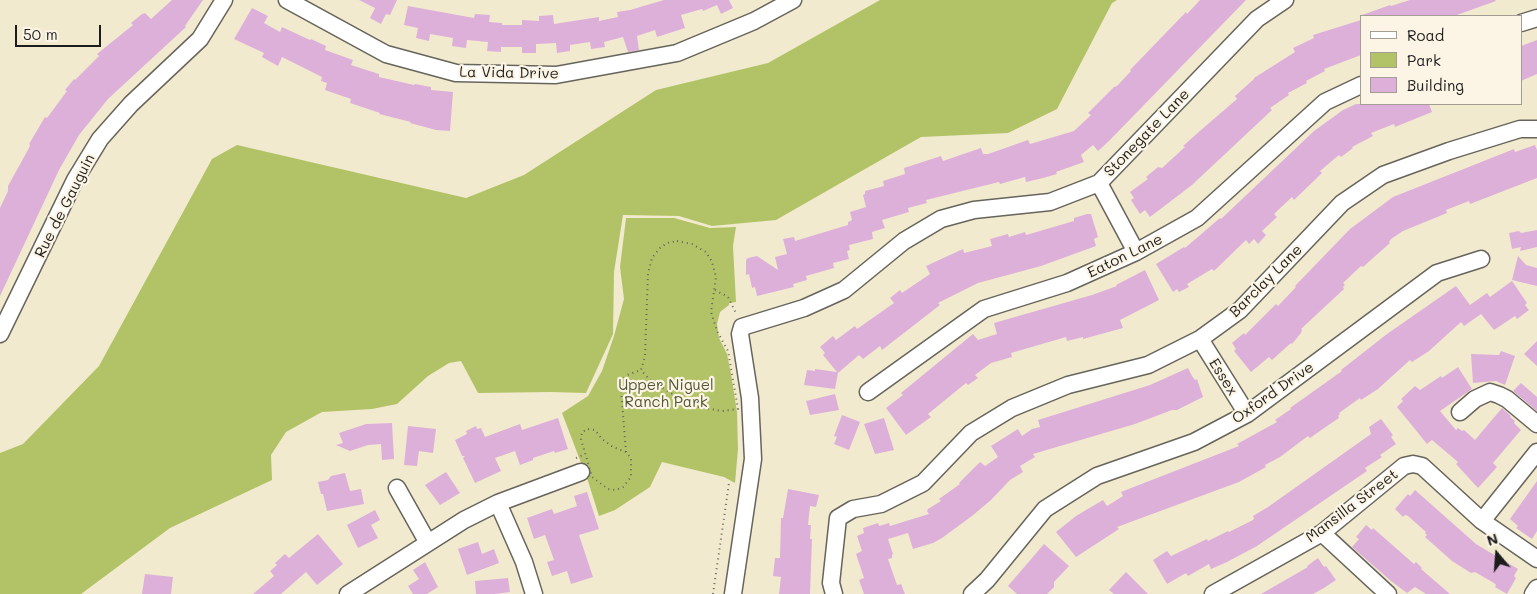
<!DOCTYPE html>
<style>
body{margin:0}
#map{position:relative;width:1537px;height:594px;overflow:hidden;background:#f2eacf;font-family:Mali,sans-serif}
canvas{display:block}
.legend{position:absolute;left:1360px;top:15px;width:162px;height:90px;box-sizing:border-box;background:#fcf5e5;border:1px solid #a29e95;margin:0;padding:6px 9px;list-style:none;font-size:15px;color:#1c1c1c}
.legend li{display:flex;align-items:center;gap:10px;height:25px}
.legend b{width:25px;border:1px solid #a29e95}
.north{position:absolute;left:1472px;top:529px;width:50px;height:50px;-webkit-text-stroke:4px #fcf5e5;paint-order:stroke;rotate:342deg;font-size:14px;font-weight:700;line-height:20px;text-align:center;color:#1c1c1c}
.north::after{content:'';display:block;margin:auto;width:18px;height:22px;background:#1c1c1c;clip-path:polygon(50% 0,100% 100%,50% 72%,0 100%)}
.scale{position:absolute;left:15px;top:25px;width:86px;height:22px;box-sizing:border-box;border:2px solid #1c1c1c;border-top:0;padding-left:6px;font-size:15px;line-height:18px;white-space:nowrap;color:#1c1c1c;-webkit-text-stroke:4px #fcf5e5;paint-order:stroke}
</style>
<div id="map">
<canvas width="1537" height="594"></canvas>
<ul class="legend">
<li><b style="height:6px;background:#fff"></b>Road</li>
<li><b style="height:14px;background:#b1c366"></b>Park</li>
<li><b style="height:14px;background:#ddb0da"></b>Building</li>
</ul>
<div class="north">N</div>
<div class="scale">50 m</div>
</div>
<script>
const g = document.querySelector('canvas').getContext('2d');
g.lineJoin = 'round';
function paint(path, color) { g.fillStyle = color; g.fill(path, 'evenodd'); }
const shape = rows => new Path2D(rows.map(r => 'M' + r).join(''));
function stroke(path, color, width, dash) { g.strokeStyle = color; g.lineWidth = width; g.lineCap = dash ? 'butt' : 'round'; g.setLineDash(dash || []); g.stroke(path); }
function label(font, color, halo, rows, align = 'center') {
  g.font = font + ' Mali,sans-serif'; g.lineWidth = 4.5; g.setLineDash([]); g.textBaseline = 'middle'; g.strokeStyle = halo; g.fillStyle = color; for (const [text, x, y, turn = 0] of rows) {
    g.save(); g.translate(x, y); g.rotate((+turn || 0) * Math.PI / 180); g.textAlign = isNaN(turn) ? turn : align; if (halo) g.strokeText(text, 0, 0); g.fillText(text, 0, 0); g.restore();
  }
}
const green = shape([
 [880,0,1117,0,1112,3,1057,109,1008,133,921,137,776,220,712,226,679,216,623,215,614,272,613,334,586,393,550,392,478,393,461,361,449,363,428,376,397,404,372,409,322,412,286,432,271,455,272,480,170,528,81,594,0,594,0,453,23,444,99,366,212,159,237,145,466,198,524,175,656,90,768,63],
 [626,218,674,218,710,228,736,227,733,246,736,302,729,303,729,305,720,312,717,324,719,338,727,354,731,374,737,412,738,449,735,483,724,477,662,462,650,487,615,510,599,516,588,481,562,413,588,396,602,371,614,336,624,299,620,267]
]);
const building = shape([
 [172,0,203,0,185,26,186,27,108,99,79,135,59,170,0,296,0,208,8,191,8,186,29,148,30,145,29,144,45,117,47,118,67,91,65,90,74,79,75,80,99,56,97,54,133,25,131,23,142,14,145,13,151,19],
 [359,0,397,0,390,15,386,14,381,24,370,18,375,8],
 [664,0,729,0,733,8,721,14,717,5,703,11,702,9,681,15,685,28,657,37,655,30,637,36,639,50,628,52,623,37,604,42,605,47,591,49,590,42,570,45,570,51,557,53,556,43,536,44,536,53,522,53,522,47,501,47,501,52,487,51,488,42,467,40,466,48,452,46,453,38,430,34,429,41,416,38,418,28,404,25,408,6,474,18,475,14,490,15,489,22,502,23,502,25,522,25,522,20,539,21,539,16,553,15,554,24,599,17,599,21,618,17,617,12,630,10],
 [1200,0,1246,0,1108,142,1098,151,1093,145,1081,155,1084,162,1056,172,1057,174,1043,178,1026,182,1025,177,1000,184,999,182,926,200,927,203,908,208,909,212,882,220,885,228,872,232,873,239,849,245,850,250,847,251,849,259,833,263,834,268,806,276,807,280,793,284,794,287,757,296,755,287,752,288,749,274,746,275,746,260,748,258,757,256,778,270,775,257,787,254,783,239,794,237,795,241,848,225,848,222,852,220,850,212,866,207,863,195,865,194,865,191,884,186,883,181,905,174,904,168,941,156,943,161,981,148,983,154,988,154,1028,140,1030,144,1074,131,1091,115,1088,113,1114,87,1117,86,1131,71,1130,70,1186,12,1187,14],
 [1410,0,1495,0,1496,1,1454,16,1362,16,1362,15,1390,5,1391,6],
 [252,8,268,16,264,23,280,32,282,27,310,40,311,39,326,46,325,50,353,60,351,65,379,74,379,77,414,85,415,84,431,87,431,90,453,92,450,131,436,130,410,123,411,122,379,114,380,113,350,103,351,99,325,90,327,83,321,81,322,77,282,57,278,66,262,57,264,53,234,39],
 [1361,20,1361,55,1324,69,1325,71,1306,81,1307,83,1288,93,1289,95,1270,108,1272,110,1192,185,1150,217,1145,210,1140,214,1131,200,1134,198,1130,192,1148,179,1146,177,1158,167,1162,168,1185,147,1183,146,1201,130,1237,99,1235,96,1254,79,1254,78,1295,52,1293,48,1314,38,1313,35],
 [1537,40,1537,74,1521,81,1521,46],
 [1356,104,1429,104,1432,112,1395,127,1394,124,1371,133,1373,136,1352,147,1353,148,1341,157,1339,155,1320,171,1322,173,1294,200,1292,197,1274,214,1277,217,1262,231,1266,235,1258,244,1254,239,1249,244,1246,240,1214,271,1212,269,1187,284,1189,287,1179,292,1177,289,1173,292,1156,264,1184,247,1185,248,1220,218,1221,219,1314,131,1343,110],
 [1535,145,1537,150,1537,178,1470,204,1469,201,1446,210,1447,213,1403,231,1391,239,1389,242,1390,243,1363,267,1361,266,1343,283,1345,285,1343,287,1344,289,1301,329,1302,330,1301,333,1292,344,1291,343,1272,360,1269,357,1251,372,1234,351,1236,349,1232,343,1244,333,1245,335,1276,304,1278,306,1296,287,1295,286,1350,229,1393,197,1514,149,1515,152],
 [1087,214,1091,214,1098,237,1094,239,1096,246,1041,266,978,283,938,303,940,305,882,350,880,346,863,359,859,355,838,373,835,389,804,385,807,370,815,371,815,369,837,372,823,355,825,353,820,347,833,336,836,340,855,326,857,329,894,303,890,298,900,290,902,293,930,274,926,266,963,249,964,253,992,246,990,239,1008,234,1009,237,1025,232,1026,235,1074,221,1074,218],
 [1537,230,1537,247,1520,251,1521,247,1512,249,1509,233,1519,231,1521,233],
 [1518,256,1526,265,1537,268,1537,286,1512,280],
 [1145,270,1159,300,1120,320,1123,328,1083,339,1083,337,1067,341,1066,337,1011,353,1012,357,991,363,975,375,978,378,968,385,966,383,928,414,931,417,906,435,886,408,903,395,901,393,973,334,978,340,997,334,994,323,1092,295,1117,286,1116,285],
 [1512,281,1527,303,1525,305,1529,310,1517,319,1515,316,1494,330,1481,314,1464,326,1461,322,1429,351,1412,362,1410,360,1378,389,1361,400,1360,398,1339,413,1340,414,1338,416,1339,418,1327,426,1310,438,1308,436,1280,457,1265,465,1266,467,1239,482,1117,527,1119,529,1076,557,1056,532,1076,516,1103,500,1107,506,1123,496,1121,492,1239,446,1237,444,1277,422,1275,420,1291,409,1290,408,1342,371,1341,370,1387,334,1456,286,1470,305,1487,293,1490,297],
 [1537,341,1537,366,1524,354],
 [1501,351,1515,356,1505,385,1496,381,1473,383,1471,354,1499,355],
 [1458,367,1472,389,1440,411,1456,430,1458,428,1462,431,1464,430,1475,440,1502,408,1511,416,1510,417,1515,421,1514,423,1521,430,1493,463,1497,467,1478,488,1456,464,1458,462,1432,440,1427,444,1397,407,1403,401,1401,399,1415,386,1420,390,1441,376,1442,378],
 [1188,368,1192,376,1195,380,1197,379,1203,397,1177,410,1172,410,1135,424,1033,454,1035,457,1020,466,1023,472,1010,480,991,500,972,516,942,538,933,543,913,549,908,533,888,539,893,554,892,555,892,558,888,559,897,585,901,584,905,594,864,594,859,580,864,578,856,554,862,551,857,536,864,533,863,528,878,523,879,526,889,523,890,526,929,514,927,511,928,509,941,501,939,499,960,484,959,483,980,462,985,466,998,457,991,446,1018,429,1022,436,1032,429,1040,427,1038,420,1150,385],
 [1521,383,1537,397,1537,411,1513,391],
 [835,394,839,410,810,415,806,401],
 [842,415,860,422,849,450,834,444,837,437,834,436],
 [558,418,568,449,555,453,554,451,533,458,533,460,520,465,515,451,495,458,501,471,475,483,463,458,465,456,462,456,455,440,467,434,466,431,476,426,477,429,481,428,485,437,520,424,522,430],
 [884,418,894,450,875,454,864,424],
 [1381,419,1393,435,1391,437,1396,444,1380,455,1382,457,1365,468,1367,471,1257,546,1227,562,1211,569,1209,564,1188,576,1186,573,1167,584,1153,560,1167,551,1171,556,1207,539,1208,541,1228,531,1229,532,1253,520,1254,518,1253,516,1268,507,1371,434,1369,427],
 [392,423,394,459,382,460,381,444,368,445,350,451,336,445,343,443,339,433,366,424],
 [408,426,436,429,433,453,419,451,417,466,404,465],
 [446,472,460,493,440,505,425,485],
 [345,473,350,491,361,489,364,504,327,511,323,494,321,494,318,482,328,480,331,476],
 [1537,481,1537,531,1532,539,1516,528,1518,526,1510,519],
 [788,489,819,495,816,507,810,506,808,525,811,525,810,539,812,539,810,594,779,594,781,577,773,576,775,558,780,558,781,518,783,518],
 [1415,490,1476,544,1518,569,1514,576,1516,578,1507,594,1495,587,1496,585,1494,583,1475,572,1471,573,1452,561,1425,537,1427,535,1425,533,1426,532,1408,516,1405,515,1403,517,1395,509,1408,494,1410,496],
 [587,492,599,529,579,535,593,577,571,584,567,571,552,576,547,562,554,560,545,535,534,539,527,518,552,509,554,514,577,506,574,496],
 [375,510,380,520,371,525,378,538,358,548,347,525],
 [1366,525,1372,530,1373,528,1414,564,1416,562,1422,568,1421,569,1450,594,1426,594,1415,587,1407,593,1391,581,1352,547,1359,539,1356,537],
 [318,534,343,564,317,585,306,572,281,594,253,594,274,576,270,571,277,565,275,563,285,554,289,558],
 [478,542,482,554,494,549,499,563,467,575,458,549],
 [1044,544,1069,566,1054,582,1054,587,1047,594,1017,594,1008,586],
 [1318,558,1324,567,1326,566,1336,580,1324,588,1313,594,1261,594,1308,567,1307,566],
 [425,562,438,587,427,594,413,594,408,586,419,579,413,570],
 [1126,572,1148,594,1114,594,1109,590],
 [145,574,173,577,171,594,142,594],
 [508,578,510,592,495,594,476,594,475,581]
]);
const path = shape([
 [677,241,692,244,706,252,712,262,716,277,711,312,717,331,728,351,738,409,722,411,699,407,674,395,649,379,641,370,645,356,648,273,652,258,660,248,667,243,677,241],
 [715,290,728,297,737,315],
 [588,429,595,430,602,439,613,447,626,452,631,458,631,477,623,487,616,490,608,489,592,477,581,439,582,432,588,429],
 [626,452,621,389,622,380,627,375,641,370],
 [576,458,585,454],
 [713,594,729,483]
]);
const minor = shape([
 [287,0,386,54,456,73,556,75,677,53,754,21,793,0],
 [1521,23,1537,18],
 [1099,183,1136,252],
 [0,334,75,180,100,139,131,104,200,39,224,0],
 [1200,339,1247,414],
 [868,392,984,309,1067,283,1136,252,1197,218,1325,102,1361,85],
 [1460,412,1475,399,1490,392,1499,395,1507,399,1537,424],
 [397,488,428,543],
 [498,503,524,562,534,594],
 [1482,521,1537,452],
 [1322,533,1388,594],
 [348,594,464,520,498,503,581,472],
 [733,594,753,459,750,398,740,334,742,327,804,308,844,290,904,241,941,219,974,210,1050,202,1099,183,1257,19,1285,0],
 [834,594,831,583,838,518,853,509,881,504,923,483,971,433,1012,408,1068,385,1148,365,1200,339,1240,310,1342,203,1383,175,1449,151,1520,129,1537,129],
 [972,594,987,580,1045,509,1097,476,1194,442,1247,414,1437,273,1481,259],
 [1213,594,1322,533,1404,466,1413,464,1422,466,1482,521,1537,559],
 [1533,594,1537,588]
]);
const streetNames = [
 ["La Vida Drive",509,73,1],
 ["Stonegate Lane",1147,133,-46],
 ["Rue de Gauguin",65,206,-63],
 ["Eaton Lane",1125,256,-26],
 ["Barclay Lane",1266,281,-45],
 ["Essex",1223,377,58],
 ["Oxford Drive",1273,393,-35],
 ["Mansilla Street",1352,506,-37]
];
const parkNames = [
 ["Upper Niguel",666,385],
 ["Ranch Park",666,402]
];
paint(green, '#b1c366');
paint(building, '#ddb0da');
stroke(minor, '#67645b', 19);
stroke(path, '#67645b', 2, [1, 4]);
stroke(minor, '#fff', 16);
label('15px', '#1c1c1c', '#fcf5e5', streetNames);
label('15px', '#505636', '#fcf5e5', parkNames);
</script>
